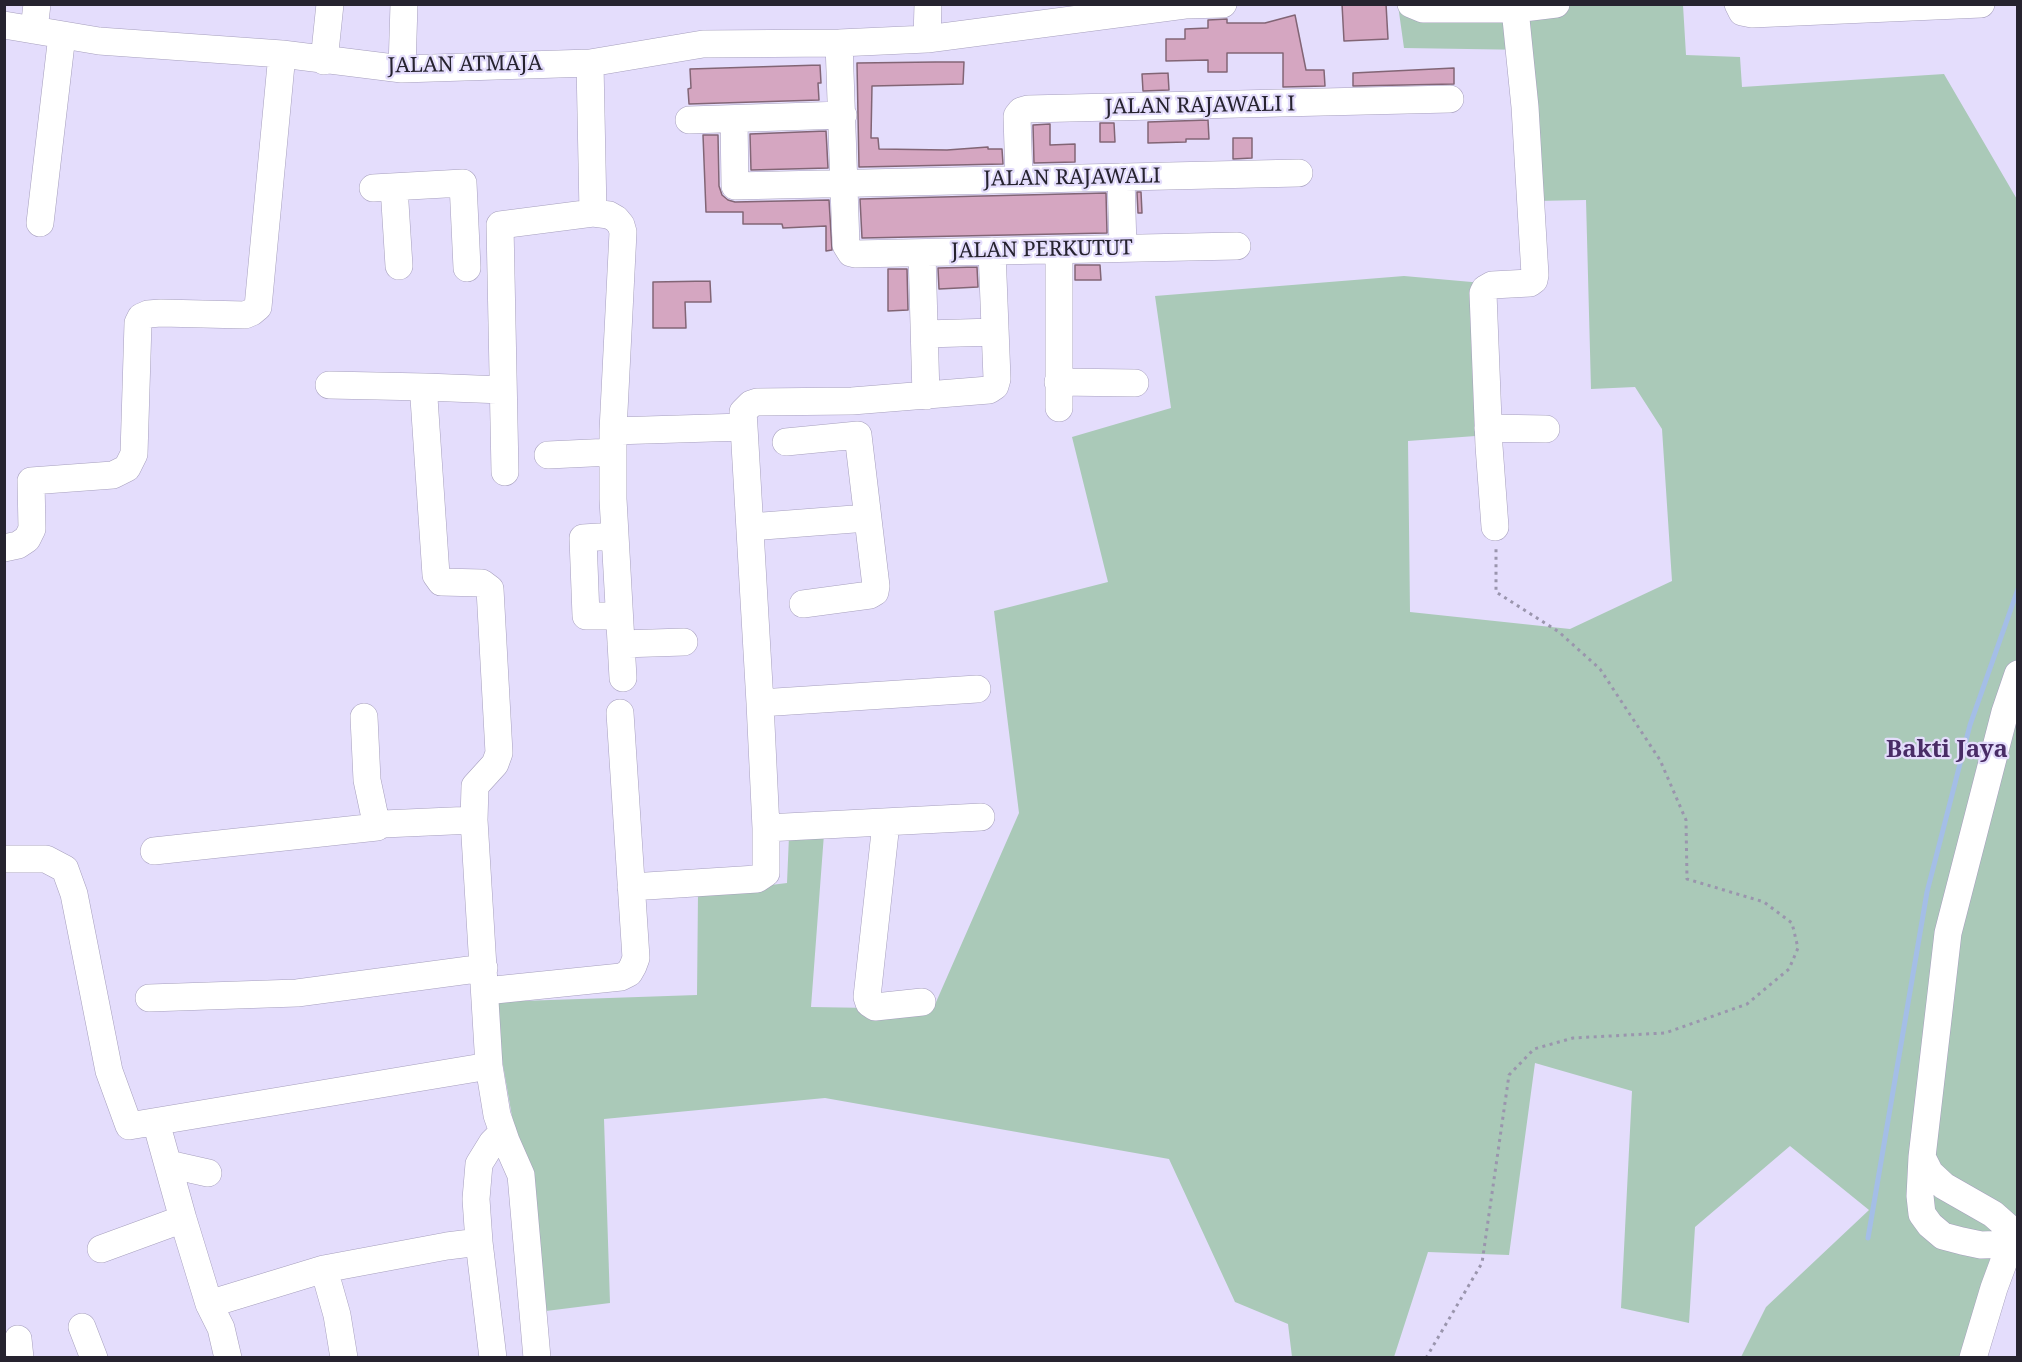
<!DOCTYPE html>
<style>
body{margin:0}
#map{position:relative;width:2022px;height:1362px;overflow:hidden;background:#e4ddfc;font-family:"Noto Serif",serif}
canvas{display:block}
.frame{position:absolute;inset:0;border:6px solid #26232f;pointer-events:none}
</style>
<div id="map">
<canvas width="2022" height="1362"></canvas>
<div class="frame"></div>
</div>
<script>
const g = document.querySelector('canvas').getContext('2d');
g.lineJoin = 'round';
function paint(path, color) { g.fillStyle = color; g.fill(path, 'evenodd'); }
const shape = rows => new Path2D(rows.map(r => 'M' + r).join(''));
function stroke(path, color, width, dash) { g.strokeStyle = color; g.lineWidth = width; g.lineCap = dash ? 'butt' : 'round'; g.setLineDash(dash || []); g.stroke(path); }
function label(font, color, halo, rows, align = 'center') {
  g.font = font + ' "Noto Serif",serif'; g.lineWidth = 4.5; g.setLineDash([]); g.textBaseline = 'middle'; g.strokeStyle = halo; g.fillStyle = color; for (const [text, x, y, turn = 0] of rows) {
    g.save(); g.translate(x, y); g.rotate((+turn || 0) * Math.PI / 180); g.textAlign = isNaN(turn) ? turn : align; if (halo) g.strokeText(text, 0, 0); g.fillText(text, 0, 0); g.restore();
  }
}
const green = shape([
 [1398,5,1683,5,1686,55,1740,57,1742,87,1944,74,2018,201,2018,1250,1983,1357,1741,1357,1766,1307,1869,1210,1790,1146,1695,1227,1689,1323,1621,1308,1632,1091,1535,1063,1509,1255,1428,1252,1394,1357,1292,1357,1288,1324,1235,1302,1169,1159,825,1098,604,1119,610,1303,546,1311,492,1002,697,995,698,894,787,883,789,836,824,834,811,1007,933,1009,1019,813,994,611,1108,582,1072,437,1171,408,1155,296,1404,276,1483,283,1489,435,1408,441,1410,612,1570,629,1672,581,1662,429,1635,387,1591,389,1586,200,1536,201,1531,50,1404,48]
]);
const stream = shape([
 [1868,1238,1927,892,1970,725,2018,589]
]);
const building = shape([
 [1342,4,1386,4,1388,39,1344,41,1342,4],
 [1295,15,1306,70,1324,70,1325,86,1283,87,1283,53,1227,53,1227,72,1208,72,1208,60,1166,61,1166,39,1185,39,1185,29,1208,28,1208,20,1227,19,1227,23,1265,23,1295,15],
 [936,62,964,62,963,84,872,86,871,138,878,138,879,149,947,150,988,147,988,149,1002,149,1003,164,859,167,857,63,936,62],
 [820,65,821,83,818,83,819,100,689,104,688,89,691,88,690,69,820,65],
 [1454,68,1454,84,1353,86,1353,73,1454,68],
 [1168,73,1169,90,1143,91,1142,74,1168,73],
 [1208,120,1209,139,1186,139,1186,142,1148,143,1148,122,1208,120],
 [1100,123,1114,123,1115,142,1100,142,1100,123],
 [1050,124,1050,145,1075,144,1075,162,1034,163,1033,125,1050,124],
 [826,131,828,168,751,170,750,134,826,131],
 [703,135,718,135,719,186,722,195,728,200,735,202,829,200,832,250,826,251,826,226,783,228,782,224,743,224,743,212,706,212,703,135],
 [1233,138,1252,138,1252,158,1233,159,1233,138],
 [1137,192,1141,192,1142,213,1138,213,1137,192],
 [1106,193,1107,233,862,238,860,199,1106,193],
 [1075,265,1100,265,1101,280,1075,280,1075,265],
 [977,267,978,287,939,289,938,268,977,267],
 [888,269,907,269,908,310,888,311,888,269],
 [710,281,711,302,685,302,686,328,653,328,653,282,710,281]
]);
const path = shape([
 [1426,1358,1482,1263,1509,1075,1534,1049,1573,1038,1665,1033,1747,1004,1789,969,1798,948,1792,923,1764,902,1687,879,1686,820,1660,760,1600,669,1559,632,1496,592,1496,547]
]);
const minor = shape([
 [1411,4,1423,9,1515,9,1556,4],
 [1738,4,1742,12,1752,14,1981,4],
 [4,25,99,41,282,54,402,69,590,63,703,44,839,43,927,39,1185,5,1223,4],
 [34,30,37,4],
 [927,39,928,4],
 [839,43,846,245,851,253,855,254,1237,246],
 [324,61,330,4],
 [402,69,404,4],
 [734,119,735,186,1299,173],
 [689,120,843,115],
 [1121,177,1123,248],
 [1019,179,1017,116,1021,111,1028,109,1450,99],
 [394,187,399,266],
 [373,188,463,183,467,268],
 [593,213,609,215,616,219,621,225,623,232,613,431,744,427,760,703,766,828,766,873,757,879,631,887],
 [40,223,62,35],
 [1059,250,1059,408],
 [922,253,926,396],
 [925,334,995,332],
 [1058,382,1135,383],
 [329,385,425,387],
 [503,390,425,387,424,398,436,575,441,582,482,583,490,589,499,753,495,764,475,786,474,820,489,1066,497,1115,506,1141,521,1175,537,1358],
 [744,427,743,412,751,404,757,402,852,401,989,390,995,386,997,379,992,251],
 [1488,428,1546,429],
 [613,431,613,499,623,678],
 [786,442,858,435,876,586,875,592,870,595,803,604],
 [548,455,612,452],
 [505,472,500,225,593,213,590,63],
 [750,527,867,518],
 [1495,527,1489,446,1483,293,1485,289,1492,285,1530,283,1534,280,1535,275,1525,107,1515,9],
 [615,536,583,538,586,616,619,616],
 [4,548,18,545,27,539,32,529,31,481,113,475,127,468,134,454,138,323,141,317,148,314,161,313,245,315,252,312,258,307,282,54],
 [621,644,684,642],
 [2018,674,2005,712,1948,933,1922,1157,1930,1173,1944,1186,1993,1214,2018,1236],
 [760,703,977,689],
 [364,717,367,780,377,827,383,824,474,820],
 [886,823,867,997,869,1003,875,1007,922,1002],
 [766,828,981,817],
 [154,851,377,827],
 [4,859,46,859,65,869,74,894,109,1071,129,1126,489,1066],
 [485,991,621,977,629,973,633,966,636,958,620,713],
 [149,998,297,993,484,968],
 [156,1122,183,1219,209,1304,221,1328,228,1358],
 [1922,1157,1920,1196,1922,1214,1930,1225,1943,1236,1962,1241,1981,1245,2011,1244],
 [168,1164,208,1173],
 [479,1242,476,1199,479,1164,492,1143,503,1132],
 [101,1249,183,1219],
 [324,1269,337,1315,344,1358],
 [209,1304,324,1269,447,1246,479,1242,493,1358],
 [82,1327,94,1358],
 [18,1339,20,1358],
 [1973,1358,1994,1288,2014,1234]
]);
const streetNames = [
 ["JALAN ATMAJA",465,65,-1],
 ["JALAN RAJAWALI I",1200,106,-1],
 ["JALAN RAJAWALI",1072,178,-1],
 ["JALAN PERKUTUT",1042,250,-1]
];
const quarterNames = [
 ["Bakti Jaya",1947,750]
];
paint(green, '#aac9b8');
stroke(stream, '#a4bee7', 5);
paint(building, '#d5a6c1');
stroke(building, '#826575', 1.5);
stroke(minor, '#a69fbd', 28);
stroke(path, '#9a95ad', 3, [3, 4.5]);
stroke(minor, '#fff', 27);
label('21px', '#26232f', '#e4ddfc', streetNames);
label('bold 24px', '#492c66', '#e4ddfc', quarterNames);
</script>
